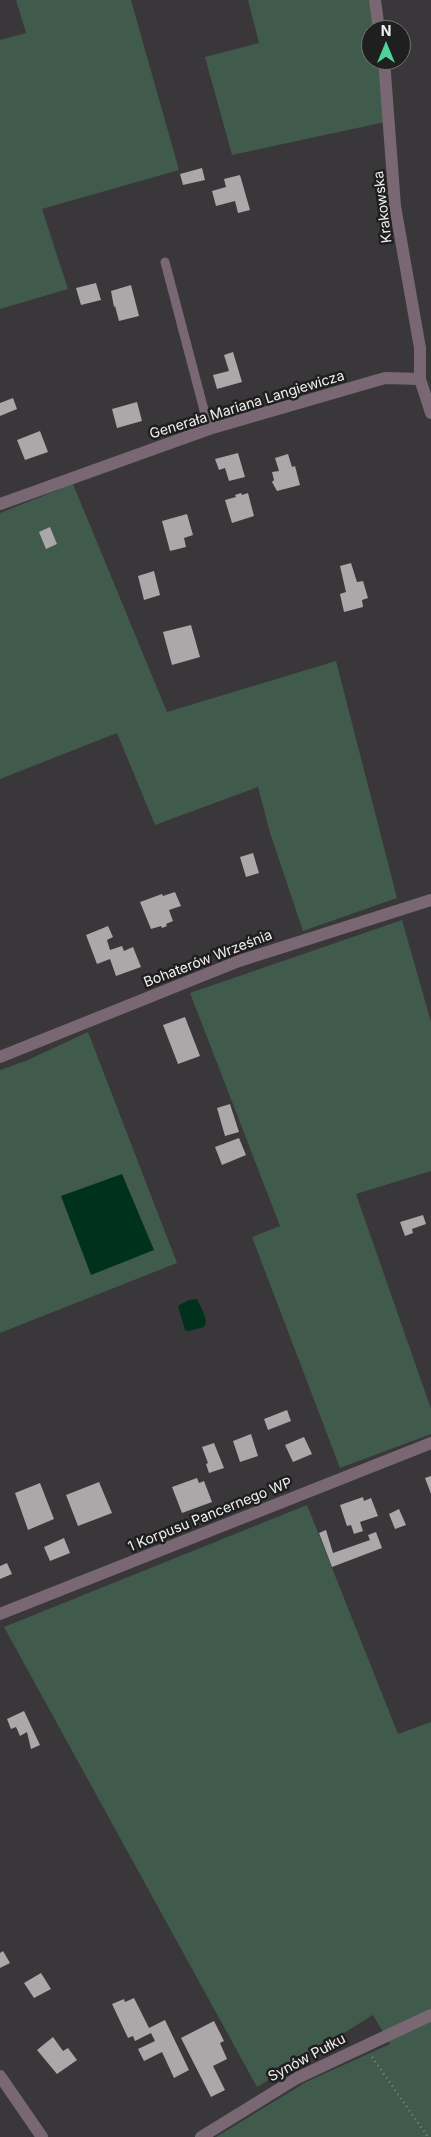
<!DOCTYPE html>
<meta charset="utf-8">
<style>
body{margin:0}
#map{position:relative;width:431px;height:2137px;overflow:hidden;background:#393739;font-family:Inter,sans-serif}
canvas{display:block}
.north{position:absolute;left:361px;top:20px;width:50px;height:50px;box-sizing:border-box;background:#201f1f;border:1px solid #747373;border-radius:50%;rotate:0deg;font-size:14px;font-weight:700;line-height:20px;text-align:center;color:#f1f0f1}
.north::after{content:'';display:block;margin:auto;width:18px;height:22px;background:#4ed399;clip-path:polygon(50% 0,100% 100%,50% 72%,0 100%)}
</style>
<div id="map">
<canvas width="431" height="2137"></canvas>
<div class="north">N</div>
</div>
<script>
const g = document.querySelector('canvas').getContext('2d');
g.lineJoin = 'round';
function paint(path, color) { g.fillStyle = color; g.fill(path, 'evenodd'); }
const shape = rows => new Path2D(rows.map(r => 'M' + r).join(''));
function stroke(path, color, width, dash) { g.strokeStyle = color; g.lineWidth = width; g.lineCap = dash ? 'butt' : 'round'; g.setLineDash(dash || []); g.stroke(path); }
function label(font, color, halo, rows, align = 'center') {
  g.font = font + ' Inter,sans-serif'; g.lineWidth = 5; g.setLineDash([]); g.textBaseline = 'middle'; g.strokeStyle = halo; g.fillStyle = color; for (const [text, x, y, turn = 0] of rows) {
    g.save(); g.translate(x, y); g.rotate((+turn || 0) * Math.PI / 180); g.textAlign = isNaN(turn) ? turn : align; if (halo) g.strokeText(text, 0, 0); g.fillText(text, 0, 0); g.restore();
  }
}
const green = shape([
 [16,0,131,0,179,170,42,209,68,289,0,309,0,40,26,33],
 [248,0,370,0,375,30,371,30,371,60,378,60,385,122,232,155,205,57,259,43],
 [73,484,167,712,336,661,397,898,303,931,270,833,258,787,155,825,117,733,0,779,0,513],
 [402,920,431,1022,431,1171,356,1194,431,1409,431,1434,340,1468,252,1237,280,1226,190,993],
 [88,1032,177,1263,0,1333,0,1070,28,1060],
 [307,1505,398,1734,431,1722,431,2137,216,2137,306,2082,390,2044,373,2015,257,2087,4,1627]
]);
const water = shape([
 [122,1174,154,1250,91,1275,61,1196],
 [197,1299,204,1314,206,1322,204,1327,189,1331,185,1330,178,1306,189,1300]
]);
const building = shape([
 [202,168,205,180,183,185,180,174],
 [240,175,250,210,238,213,235,201,216,206,212,191,226,187,224,179],
 [96,283,101,300,81,305,76,288],
 [131,285,139,316,119,321,115,306,114,307,111,291],
 [233,352,242,382,217,389,213,375,229,371,224,355],
 [13,398,17,409,0,416,0,403],
 [137,402,142,421,117,428,112,409],
 [40,431,48,452,25,460,17,440],
 [238,453,245,477,229,481,225,468,219,470,215,459],
 [288,454,292,467,295,466,300,485,277,491,272,482,274,480,272,472,279,471,275,458],
 [241,493,242,495,248,493,254,516,232,523,225,500,236,497,235,495],
 [187,514,193,535,184,538,186,547,170,551,162,521],
 [50,527,57,544,46,549,39,532],
 [351,563,357,582,363,581,368,598,362,600,363,607,344,612,340,594,346,592,340,566],
 [154,571,160,595,144,600,138,576],
 [191,625,200,657,172,665,163,632],
 [253,853,259,873,246,877,240,857],
 [175,892,181,906,169,910,173,921,166,924,167,926,162,928,161,926,151,929,140,902,162,894,163,896],
 [108,926,113,937,107,940,110,950,122,946,124,951,133,947,141,967,116,976,110,959,97,964,86,935],
 [185,1017,200,1056,178,1064,163,1025],
 [230,1104,239,1132,225,1136,217,1108],
 [239,1138,246,1155,222,1165,215,1147],
 [423,1215,426,1224,412,1229,413,1233,405,1236,400,1222],
 [287,1410,291,1421,268,1430,264,1419],
 [251,1434,258,1456,240,1462,233,1441],
 [304,1437,312,1454,293,1462,285,1445],
 [214,1443,224,1468,209,1473,206,1464,208,1463,202,1447],
 [431,1476,431,1494,425,1478],
 [197,1478,199,1483,204,1481,212,1502,182,1513,172,1487],
 [99,1482,112,1513,78,1526,66,1495],
 [40,1483,54,1519,28,1530,15,1493],
 [363,1497,364,1501,371,1498,378,1516,360,1522,363,1531,354,1534,351,1525,347,1526,340,1505],
 [399,1509,406,1525,395,1529,389,1514],
 [326,1530,333,1553,370,1540,368,1535,376,1532,382,1548,332,1567,319,1533],
 [64,1538,70,1553,50,1561,44,1547],
 [7,1563,12,1574,0,1579,0,1566],
 [24,1711,40,1745,31,1749,27,1732,20,1736,16,1727,11,1729,7,1719],
 [3,1951,10,1963,0,1968,0,1953],
 [41,1973,51,1989,34,1998,24,1983],
 [134,1998,149,2028,165,2020,189,2070,174,2078,162,2052,144,2061,138,2049,155,2041,151,2033,135,2041,133,2036,128,2038,112,2004,124,1999,125,2002],
 [214,2021,224,2041,220,2043,227,2059,213,2066,225,2090,211,2097,181,2038],
 [53,2037,63,2051,68,2048,77,2060,57,2074,37,2050]
]);
const path = shape([
 [372,2057,428,2137]
]);
const lane = shape([
 [165,262,209,429]
]);
const street = shape([
 [375,0,379,30],
 [384,60,395,206,420,348,420,379,431,413],
 [0,504,209,429,385,378,420,379],
 [0,1057,239,961,431,900],
 [0,1614,431,1443],
 [0,2076,42,2137],
 [201,2137,297,2078,431,2015]
]);
const streetNames = [
 ["Krakowska",383,207,-97],
 ["Generała Mariana Langiewicza",247,405,-17],
 ["Bohaterów Września",208,959,-21],
 ["1 Korpusu Pancernego WP",210,1515,-22],
 ["Synów Pułku",307,2058,-28]
];
paint(green, '#405a4c');
paint(water, '#00311d');
paint(building, '#aba8aa');
stroke(path, '#878587', 2.5, [1, 4]);
stroke(lane, '#796874', 9);
stroke(street, '#796874', 12);
label('14px', '#f1f0f1', '#201f1f', streetNames);
</script>
